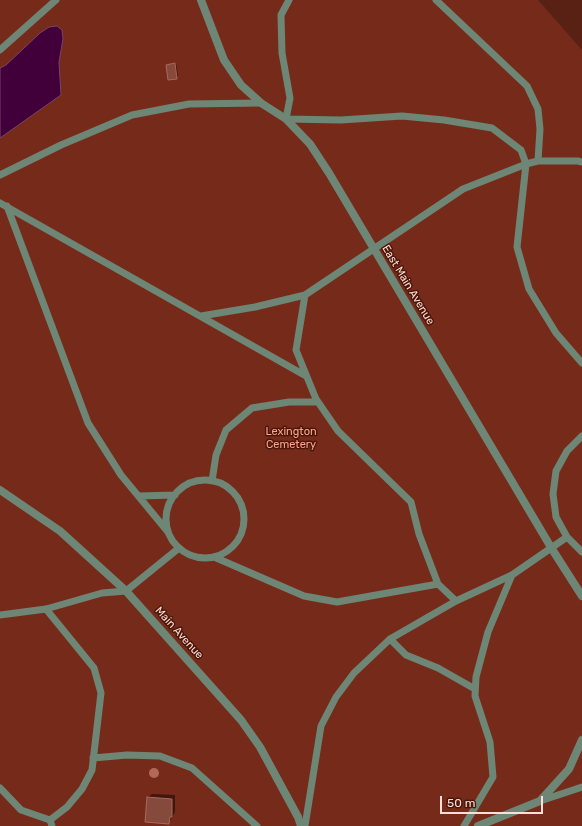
<!DOCTYPE html>
<style>
body{margin:0}
#map{position:relative;width:582px;height:826px;overflow:hidden;background:#582114;font-family:Rubik,sans-serif}
canvas{display:block}
.scale{position:absolute;left:440px;top:796px;width:103px;height:18px;box-sizing:border-box;border:2px solid #fddfd8;border-top:0;padding-left:5px;font-size:12px;line-height:14px;white-space:nowrap;color:#fddfd8;-webkit-text-stroke:3px #4c160a;paint-order:stroke}
</style>
<div id="map">
<canvas width="582" height="826"></canvas>
<div class="scale">50 m</div>
</div>
<script>
const g = document.querySelector('canvas').getContext('2d');
g.lineJoin = 'round';
function paint(path, color) { g.fillStyle = color; g.fill(path, 'evenodd'); }
const shape = rows => new Path2D(rows.map(r => 'M' + r).join(''));
function stroke(path, color, width, dash) { g.strokeStyle = color; g.lineWidth = width; g.lineCap = dash ? 'butt' : 'round'; g.setLineDash(dash || []); g.stroke(path); }
function label(font, color, halo, rows, align = 'center') {
  g.font = font + ' Rubik,sans-serif'; g.lineWidth = 3; g.setLineDash([]); g.textBaseline = 'middle'; g.strokeStyle = halo; g.fillStyle = color; for (const [text, x, y, turn = 0] of rows) {
    g.save(); g.translate(x, y); g.rotate((+turn || 0) * Math.PI / 180); g.textAlign = isNaN(turn) ? turn : align; if (halo) g.strokeText(text, 0, 0); g.fillText(text, 0, 0); g.restore();
  }
}
const green = shape([
 [0,0,538,0,582,50,582,826,0,826]
]);
const water = shape([
 [57,26,62,30,63,39,59,62,61,95,0,138,0,68,6,65,40,33,49,27,57,26]
]);
const shadow = shape([
 [176,62,178,76,176,78,167,65],
 [152,794,175,795,175,812,169,823,148,797]
]);
const building = shape([
 [175,63,177,79,168,80,166,65,175,63],
 [147,797,172,799,172,817,170,817,169,824,145,822,147,797]
]);
const lane = shape([
 [289,0,281,15,282,53,290,98,286,119,341,120,402,116,444,120,492,128,521,150,526,164,517,247,529,289,556,333,582,363],
 [436,0,527,86,538,109,540,129,538,161],
 [0,50,56,0],
 [0,175,61,145,132,115,189,104,261,103],
 [0,203,306,376],
 [7,206,88,423,121,475,168,532],
 [201,316,255,307,305,295],
 [582,436,567,451,556,471,553,494,556,517,567,537,582,552],
 '166 519a39 39 0 1 1 78 0a39 39 0 1 1-78 0Z',
 [212,481,216,455,226,430,252,408,289,402,318,402],
 [139,496,175,495],
 [214,557,304,596,337,602,438,584],
 [456,601,438,584,419,534,411,502,338,431,316,399,296,350,305,295,463,189,526,164,538,161,578,161,582,162],
 [46,609,94,668,101,693,92,770,82,789,67,807,50,820,52,826],
 [0,615,46,609,102,593,126,591,179,548],
 [390,639,406,655,438,668,475,689],
 [93,758,127,755,160,756,192,768,257,826],
 [0,788,21,810,50,820],
 [540,801,582,787],
 [305,826,321,726,336,697,354,673,390,639,456,601,512,575,567,537],
 [464,826,493,777,490,742,475,696,476,677,488,632,512,575]
]);
const street = shape([
 [201,0,224,60,241,85,261,103,286,119,310,144,329,173,552,549,582,596],
 [0,490,60,531,126,591,241,720,260,747,298,817,301,826],
 [478,826,540,801,569,769,582,740]
]);
const trees = [
 [154,773]
];
const streetNames = [
 ["East Main Avenue",408,285,59],
 ["Main Avenue",179,633,48]
];
const parkNames = [
 ["Lexington",291,432],
 ["Cemetery",291,445]
];
paint(green, '#762b1a');
paint(water, '#41003a');
stroke(water, '#794369', 1);
paint(shadow, '#0007');
paint(building, '#864a3c');
stroke(building, '#a8695a', 1);
stroke(lane, '#6e8675', 7);
stroke(street, '#6e8675', 8);
g.fillStyle = '#b16a59';
for (const [x, y] of trees) { g.beginPath(); g.arc(x, y, 5, 0, 2 * Math.PI); g.fill(); }
label('11px', '#fddfd8', '#4c160a', streetNames);
label('11px', '#faa692', '#4c160a', parkNames);
</script>
